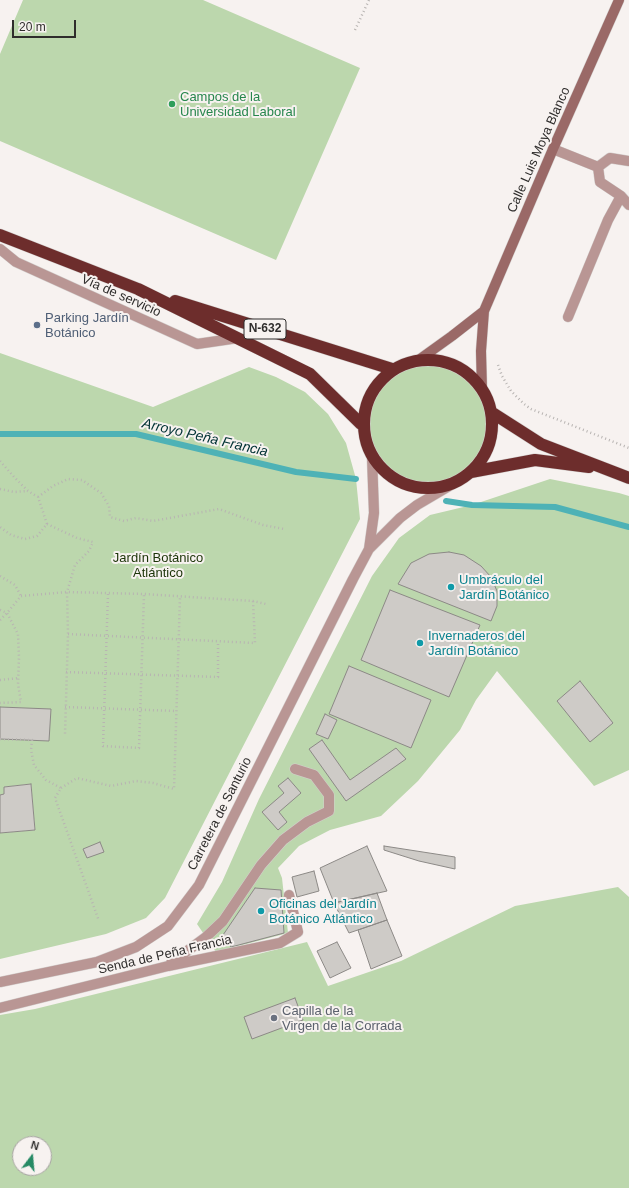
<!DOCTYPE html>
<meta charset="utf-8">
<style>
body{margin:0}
#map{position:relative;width:629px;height:1188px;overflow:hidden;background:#f7f2f0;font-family:Arial,sans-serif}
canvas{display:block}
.north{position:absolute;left:12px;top:1136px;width:40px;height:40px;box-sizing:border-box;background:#f7f2f0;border:1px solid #a7a3a2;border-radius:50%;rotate:16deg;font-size:11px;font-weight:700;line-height:16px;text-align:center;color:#2f2d2c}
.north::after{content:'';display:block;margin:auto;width:14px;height:18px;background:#268a65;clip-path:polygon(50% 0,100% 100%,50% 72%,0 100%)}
.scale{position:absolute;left:12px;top:20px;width:64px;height:18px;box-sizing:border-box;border:2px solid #2f2d2c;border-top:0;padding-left:5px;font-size:12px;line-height:14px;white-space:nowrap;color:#2f2d2c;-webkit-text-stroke:3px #f7f2f0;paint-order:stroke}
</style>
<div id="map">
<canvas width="629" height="1188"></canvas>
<div class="north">N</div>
<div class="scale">20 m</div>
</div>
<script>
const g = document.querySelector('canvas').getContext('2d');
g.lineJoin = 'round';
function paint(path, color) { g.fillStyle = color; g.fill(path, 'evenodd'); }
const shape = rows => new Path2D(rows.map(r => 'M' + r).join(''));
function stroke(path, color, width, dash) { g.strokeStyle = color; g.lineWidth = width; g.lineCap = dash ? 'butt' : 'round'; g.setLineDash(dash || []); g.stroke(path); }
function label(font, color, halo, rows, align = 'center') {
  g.font = font + ' Arial,sans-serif'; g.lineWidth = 4; g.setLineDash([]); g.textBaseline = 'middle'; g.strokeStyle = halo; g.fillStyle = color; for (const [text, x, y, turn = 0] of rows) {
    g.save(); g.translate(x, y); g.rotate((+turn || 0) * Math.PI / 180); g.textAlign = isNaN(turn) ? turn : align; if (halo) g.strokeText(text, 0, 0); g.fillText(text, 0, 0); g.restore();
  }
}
const green = shape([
 [23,0,203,0,360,68,276,260,0,141,0,54],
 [0,353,153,407,249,367,276,377,305,392,328,414,346,443,356,479,360,519,165,898,146,918,106,934,0,959,0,833,35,830,31,784,4,787,4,794,0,795],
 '364 424a64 64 0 1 1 128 0a64 64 0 1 1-128 0Z',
 [550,479,619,493,629,496,629,770,594,786,497,671,476,700,460,730,418,781,381,816,330,830,299,846,278,868,282,878,288,933,216,952,197,924,222,882,259,799,372,576,399,538,430,515,472,505],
 [618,887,629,897,629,1188,0,1188,0,1015,35,1009,307,942,328,986,401,961,515,906],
 [20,1144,44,1144,44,1168,20,1168]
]);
const stream = shape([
 [0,434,136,434,296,472,356,479],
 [446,501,472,505,555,507,629,527]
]);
const building = shape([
 [449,552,464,555,481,566,491,577,497,591,497,606,491,621,398,584,411,563,429,554,449,552],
 [390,590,480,625,449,697,361,660,390,590],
 [349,666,431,700,411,748,329,714,349,666],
 [580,681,613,723,590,742,557,701,580,681],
 [0,707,51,709,49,741,0,739,0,707],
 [325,714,337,720,328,739,316,734,325,714],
 [322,740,350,780,396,748,406,759,346,801,309,749,322,740],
 [288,778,301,793,279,812,287,822,278,830,262,812,284,793,278,786,288,778],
 [31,784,35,830,0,833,0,795,4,794,4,787,31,784],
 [100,842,104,852,87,858,83,849,100,842],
 [367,846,387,891,334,903,320,868,367,846],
 [384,846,455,857,455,869,419,861,384,850,384,846],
 [314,871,319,891,297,897,292,877,314,871],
 [255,888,281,890,284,933,231,947,223,935,255,888],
 [377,893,387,920,349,933,334,903,377,893],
 [387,920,402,956,371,969,358,930,387,920],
 [337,942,351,968,330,978,317,951,337,942],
 [295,998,303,1020,252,1039,244,1017,295,998]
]);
const path = shape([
 [355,30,369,0],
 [498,365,502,376,511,391,524,404,531,409,629,448],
 [0,461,15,478,28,491,38,497,47,524,37,536,25,539,11,535,0,527],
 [0,489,14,492,28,491],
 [38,497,53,486,68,479,82,480,101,493,109,506,110,517,124,521,136,518,153,521,219,509,263,525,284,529],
 [47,524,77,538,93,542,89,551,75,565,67,592,68,634,65,734],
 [0,576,15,585,21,596],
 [108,594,103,746,139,748,144,594],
 [0,610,7,613,18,634,19,658,18,684,21,702,0,703],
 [0,620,7,613,21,596,67,592,144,594,253,601,266,604],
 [68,634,255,643,253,601],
 [66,672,218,677,218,641],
 [0,680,19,678],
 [65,707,177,711],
 [0,739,32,740,31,750,34,765,46,780,61,788,55,798,99,921],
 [61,788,77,778,111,786,136,781,153,783,174,789,180,597]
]);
const lane = shape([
 [553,149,598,167],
 [598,167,600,182,621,196,629,205],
 [598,167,610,158,629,161],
 [0,249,16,262,197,344,238,338],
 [568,317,608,220,621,196],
 [171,963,206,937,223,921,261,865,283,840,307,822,329,811,329,795,314,775,295,769],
 [0,1008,168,966,280,943,298,932,289,895]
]);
const street = shape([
 [369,549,374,513,372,457],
 [0,982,97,962,136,947,168,926,199,885,353,579,369,549,400,518,417,505,451,485]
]);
const secondary = shape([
 [420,359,452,336,484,311],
 [482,390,481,351,484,311,553,149,619,0]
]);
const highway = shape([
 [0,235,138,289,310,374,361,424],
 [175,301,392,369],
 '364 424a64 64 0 1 1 128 0a64 64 0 1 1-128 0Z',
 [491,412,541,444,629,478],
 [471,472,535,460,589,467]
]);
const markers = [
 [172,104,4,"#2e9e5b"],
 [37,325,4,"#5c6f8a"],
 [451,587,4,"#0f9aa8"],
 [420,643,4,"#0f9aa8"],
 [261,911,4,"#0f9aa8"],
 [274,1018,4,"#6b7280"]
];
const shields = [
 [265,329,42]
];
const shieldNames = [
 ["N-632",265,329]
];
const leisureNames = [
 ["Campos de la",180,97],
 ["Universidad Laboral",180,112]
];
const streetNames = [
 ["Calle Luis Moya Blanco",539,150,-66],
 ["Vía de servicio",121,296,24],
 ["Carretera de Santurio",220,814,-63],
 ["Senda de Peña Francia",165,955,-13]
];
const serviceNames = [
 ["Parking Jardín",45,318],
 ["Botánico",45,333]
];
const parkNames = [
 ["Jardín Botánico",158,558],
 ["Atlántico",158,573]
];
const cultureNames = [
 ["Umbráculo del",459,580],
 ["Jardín Botánico",459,595],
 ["Invernaderos del",428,636],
 ["Jardín Botánico",428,651],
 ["Oficinas del Jardín",269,904],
 ["Botánico Atlántico",269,919]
];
const worshipNames = [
 ["Capilla de la",282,1011],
 ["Virgen de la Corrada",282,1026]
];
const waterNames = [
 ["Arroyo Peña Francia",205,438,13]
];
paint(green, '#bcd7ad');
stroke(stream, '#4eb2b6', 6);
paint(building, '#cecbc7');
stroke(building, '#8c8986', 1);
stroke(lane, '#d3cfcd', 11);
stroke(street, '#d3cfcd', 11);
stroke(secondary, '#d3cfcd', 11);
stroke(highway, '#d3cfcd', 13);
stroke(path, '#b8b4b2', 2.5, [1, 3]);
stroke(lane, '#b99694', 10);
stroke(street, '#b99694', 10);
stroke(secondary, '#9a6967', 10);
stroke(highway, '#6d2d2c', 12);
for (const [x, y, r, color] of markers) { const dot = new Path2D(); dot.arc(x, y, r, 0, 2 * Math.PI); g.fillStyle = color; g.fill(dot); stroke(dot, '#f7f2f0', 1.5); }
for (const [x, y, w] of shields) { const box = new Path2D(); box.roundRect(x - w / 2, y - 10, w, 20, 3); g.fillStyle = '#f7f2f0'; g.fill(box); stroke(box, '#2f2d2c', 1); }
label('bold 12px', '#2f2d2c', null, shieldNames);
label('13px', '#27864d', '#f7f2f0', leisureNames, 'left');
label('13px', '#2f2d2c', '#f7f2f0', streetNames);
label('13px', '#4e5e75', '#f7f2f0', serviceNames, 'left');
label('13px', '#1b3307', '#f7f2f0', parkNames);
label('13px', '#0d838f', '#f7f2f0', cultureNames, 'left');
label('13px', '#5b616d', '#f7f2f0', worshipNames, 'left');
label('italic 14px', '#003234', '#f7f2f0', waterNames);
</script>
